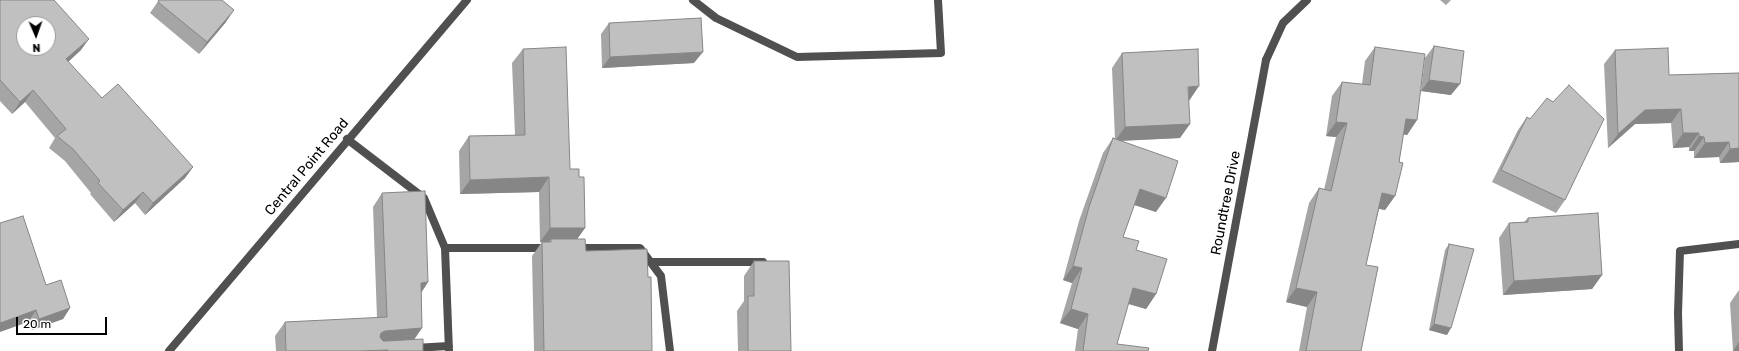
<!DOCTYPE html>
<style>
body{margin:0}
#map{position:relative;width:1739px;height:351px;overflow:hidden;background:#fff;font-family:Rubik,sans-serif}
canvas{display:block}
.north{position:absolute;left:16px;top:16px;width:40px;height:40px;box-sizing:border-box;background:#fff;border:1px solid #999;border-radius:50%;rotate:178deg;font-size:11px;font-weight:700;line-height:16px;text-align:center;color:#000}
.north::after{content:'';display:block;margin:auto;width:14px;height:18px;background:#000;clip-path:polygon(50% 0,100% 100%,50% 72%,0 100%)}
.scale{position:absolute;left:16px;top:317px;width:91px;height:18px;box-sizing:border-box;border:2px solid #000;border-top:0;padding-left:5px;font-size:12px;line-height:14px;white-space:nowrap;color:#000;-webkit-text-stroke:3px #fff;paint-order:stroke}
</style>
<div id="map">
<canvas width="1739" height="351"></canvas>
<div class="north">N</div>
<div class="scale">20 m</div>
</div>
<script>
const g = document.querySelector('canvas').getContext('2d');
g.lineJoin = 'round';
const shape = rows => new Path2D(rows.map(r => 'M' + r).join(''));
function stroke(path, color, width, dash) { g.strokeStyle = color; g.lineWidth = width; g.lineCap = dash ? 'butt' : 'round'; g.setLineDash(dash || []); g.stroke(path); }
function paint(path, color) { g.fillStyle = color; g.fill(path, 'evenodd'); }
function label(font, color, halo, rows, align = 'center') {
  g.font = font + ' Rubik,sans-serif'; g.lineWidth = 3; g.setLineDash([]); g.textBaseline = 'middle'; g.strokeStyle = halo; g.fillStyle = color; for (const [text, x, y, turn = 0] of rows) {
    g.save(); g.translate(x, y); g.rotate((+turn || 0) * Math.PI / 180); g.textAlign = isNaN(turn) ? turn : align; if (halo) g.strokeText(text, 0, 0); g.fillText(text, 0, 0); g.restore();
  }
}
const service = shape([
 [693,0,716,18,797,57,941,53,938,0],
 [1266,60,1283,23,1307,0],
 [347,139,424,198,445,248,547,248],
 [445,248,449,351],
 [575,248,640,248,661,276,670,351],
 [651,262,763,262],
 [414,348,449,346]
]);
const minor = shape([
 [1212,351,1266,60],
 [1679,351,1678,313,1680,251,1739,244]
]);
const tertiary = shape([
 [169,351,467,0]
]);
const wall = shape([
 [0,0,81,50,68,62,102,98,193,167,185,178,145,215,135,203,114,222,90,194,91,193,65,161,49,148,55,138,25,102,12,114,0,101],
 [159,0,226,22,199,54,150,13],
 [1440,0,1451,0,1446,5],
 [609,23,694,63,602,68,601,34],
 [1434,46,1451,95,1421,91,1425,58],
 [1375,47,1417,120,1407,135,1403,134,1395,196,1385,210,1379,209,1366,265,1361,351,1299,351,1307,307,1286,302,1309,203,1319,188,1324,190,1336,137,1326,136,1332,96,1342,82,1362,84,1365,61],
 [523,49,570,169,585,228,577,239,586,251,648,277,652,351,534,351,532,256,542,242,540,242,539,192,460,194,459,151,469,136,515,135,512,63],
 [1615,50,1669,75,1739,73,1739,162,1720,163,1719,157,1694,158,1694,151,1689,151,1689,147,1673,148,1671,123,1635,124,1608,148,1604,64],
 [1122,53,1189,101,1180,138,1120,141,1156,212,1134,205,1123,237,1136,250,1156,294,1146,309,1128,304,1117,344,1148,351,1075,351,1078,329,1060,323,1072,283,1063,280,1079,221,1103,153,1113,138,1115,139,1112,68],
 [1527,117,1565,200,1556,213,1492,182,1518,130],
 [382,193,428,282,421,293,422,328,414,340,423,351,276,351,275,336,285,322,377,318,373,207],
 [1528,218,1602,275,1592,289,1503,295,1499,238,1509,223,1524,222],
 [1449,244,1447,335,1429,330,1445,250],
 [754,261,791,351,738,351,737,311,744,301,744,276],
 [46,285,70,308,63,319,32,330,28,322],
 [1739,290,1739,351,1733,351,1730,303]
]);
const shadedWall = shape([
 [234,10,226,22,199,54,207,42],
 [89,39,81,50,58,71,66,59],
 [703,52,694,63,602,68,610,57],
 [1429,80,1460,84,1451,95,1421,91],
 [1199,86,1189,101,1188,87],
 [33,90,25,102,12,114,20,102],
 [1681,109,1671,123,1635,124,1608,148,1618,134,1645,110],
 [1406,119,1417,120,1407,135,1396,133],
 [1336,122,1347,123,1336,137,1326,136],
 [1190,124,1180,138,1115,141,1125,127],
 [1683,133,1699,133,1689,147,1673,148],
 [1699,136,1704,137,1694,151,1689,151],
 [1729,142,1719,157,1694,158,1705,143],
 [1739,148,1739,162,1720,163,1730,149],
 [193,167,185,178,145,215,153,203],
 [549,177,539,192,460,194,470,180],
 [1140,189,1166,198,1156,212,1129,203],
 [143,192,135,203,114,222,123,210],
 [1382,193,1395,196,1385,210,1372,207],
 [550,228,585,228,575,242,551,239,548,242,540,242],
 [1073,266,1082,268,1072,283,1063,280],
 [1602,275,1592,289,1503,295,1514,281],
 [428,282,419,296,421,283],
 [1133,288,1156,294,1146,309,1123,302],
 [1296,288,1317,292,1307,307,1286,302],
 [70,308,63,319,32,330,39,319],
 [1071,309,1088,314,1078,329,1060,323],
 [36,310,28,322,0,332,0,323],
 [1434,324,1451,328,1447,335,1429,330],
 [422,328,412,342,375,345,381,333,385,331],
 [1739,342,1739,351,1733,351],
 [388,350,387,351,357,351]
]);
const building = shape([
 [0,0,54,0,89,39,66,59,102,98,118,84,193,167,153,203,143,192,123,210,98,183,100,181,73,149,57,136,66,129,33,90,20,102,0,80,0,0],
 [24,24,48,24,48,48,24,48,24,24],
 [159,0,222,0,234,10,207,42,158,2,159,0],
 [701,18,703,52,610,57,609,23,701,18],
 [1434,46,1464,51,1460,84,1429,80,1434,46],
 [566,47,570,169,579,169,579,177,584,177,585,228,550,228,549,177,470,180,469,136,525,135,523,49,566,47],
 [1375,47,1425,54,1417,120,1406,119,1399,162,1403,163,1395,196,1382,193,1366,265,1378,267,1361,351,1306,351,1317,292,1296,288,1319,188,1331,191,1347,123,1336,122,1342,82,1370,85,1375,47],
 [1668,48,1669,75,1739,73,1739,148,1730,149,1729,142,1705,143,1704,137,1699,136,1699,133,1683,133,1681,109,1645,110,1618,134,1615,50,1668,48],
 [1198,49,1199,86,1188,87,1190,124,1125,127,1122,53,1198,49],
 [1569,85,1604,119,1565,200,1501,170,1527,117,1530,119,1547,98,1553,102,1569,85],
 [1113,138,1178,161,1166,198,1140,189,1123,237,1139,241,1136,250,1167,259,1156,294,1133,288,1117,344,1149,348,1148,351,1083,351,1088,314,1071,309,1082,268,1073,266,1089,207,1113,138],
 [425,191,428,282,421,283,422,328,385,331,381,333,380,337,383,341,386,341,423,339,423,351,388,351,388,350,357,351,286,351,285,322,387,317,382,193,425,191],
 [1598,213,1602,275,1514,281,1509,223,1528,222,1528,218,1598,213],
 [23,216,46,285,61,280,70,308,39,319,36,310,0,323,0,223,23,216],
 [551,239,585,239,586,251,647,249,648,277,651,277,652,351,544,351,542,242,551,242,551,239],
 [1449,244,1474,249,1451,328,1434,324,1449,244],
 [754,261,789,261,791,351,748,351,748,296,754,296,754,261]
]);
const streetNames = [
 ["Central Point Road",307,167,-50],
 ["Roundtree Drive",1226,203,-79]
];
stroke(service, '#505050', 8);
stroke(minor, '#505050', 8);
stroke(tertiary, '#505050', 8);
paint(wall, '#a5a5a5');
paint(shadedWall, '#868686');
paint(building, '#c0c0c0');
stroke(building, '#868686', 1);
label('14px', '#000', '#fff', streetNames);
</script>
